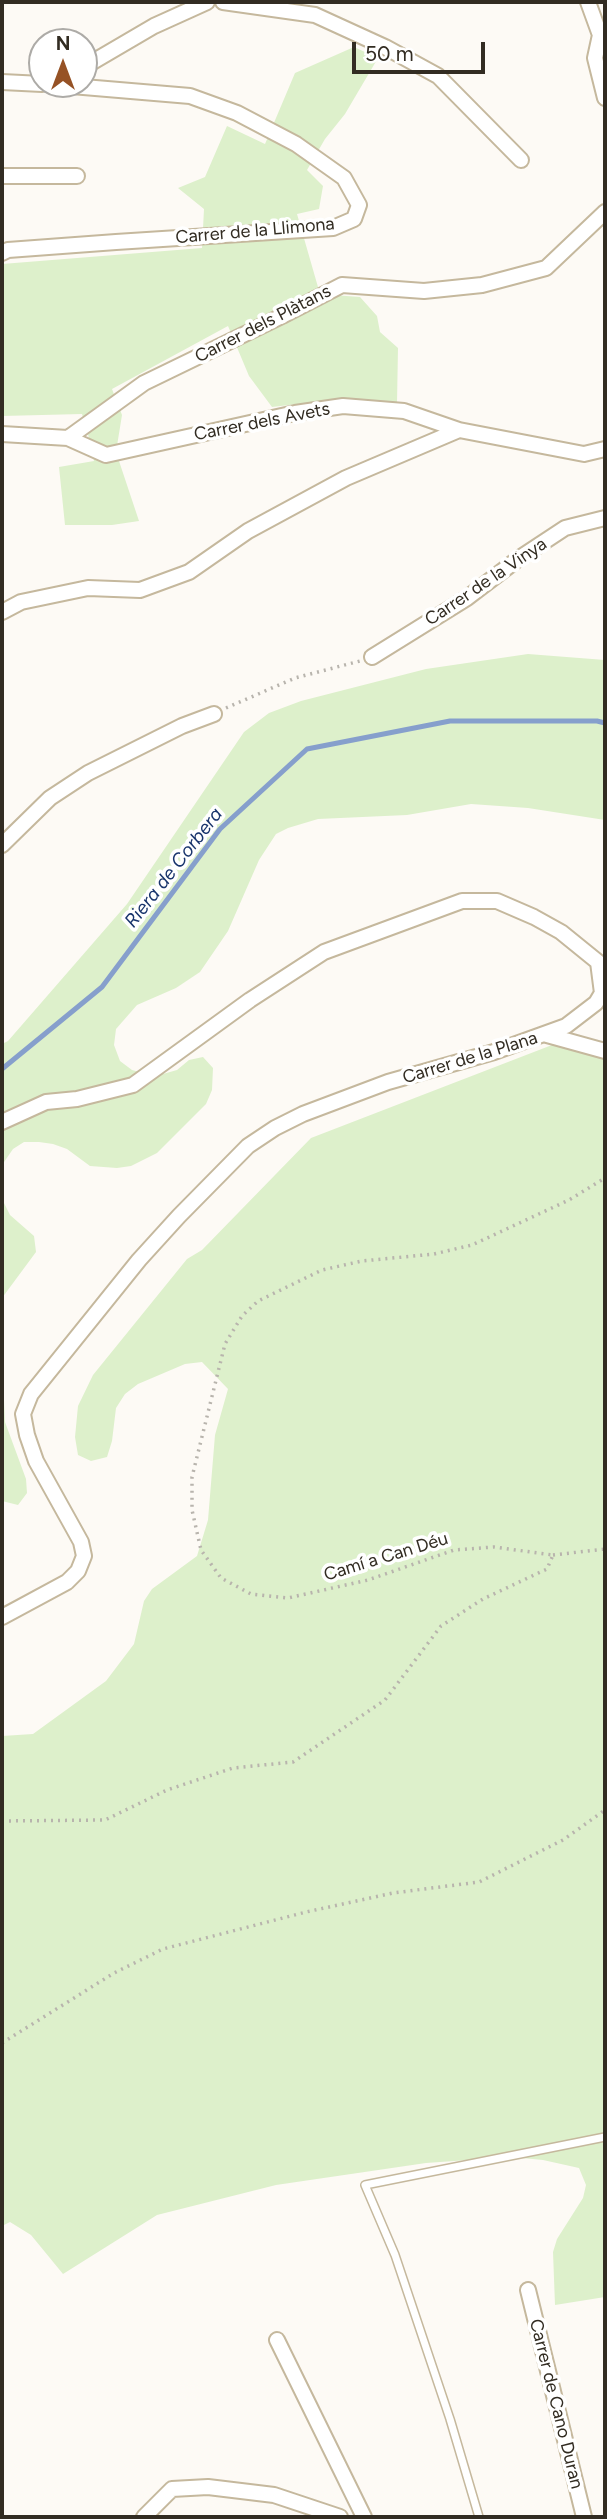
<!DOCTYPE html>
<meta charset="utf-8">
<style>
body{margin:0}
#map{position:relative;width:607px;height:2519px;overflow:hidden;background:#fdfaf5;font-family:Figtree,sans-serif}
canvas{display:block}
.frame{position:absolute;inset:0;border:4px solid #322c22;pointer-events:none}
.north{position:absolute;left:28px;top:28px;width:70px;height:70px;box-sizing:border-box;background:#fff;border:2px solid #adaba7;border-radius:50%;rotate:0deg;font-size:19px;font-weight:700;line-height:28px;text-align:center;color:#322c22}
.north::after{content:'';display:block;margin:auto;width:24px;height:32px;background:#965225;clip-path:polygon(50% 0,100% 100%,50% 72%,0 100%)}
.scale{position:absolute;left:352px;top:42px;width:133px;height:32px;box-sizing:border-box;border:4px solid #322c22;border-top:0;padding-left:9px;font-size:21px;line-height:24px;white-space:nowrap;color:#322c22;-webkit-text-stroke:5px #fff;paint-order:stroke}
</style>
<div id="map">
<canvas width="607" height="2519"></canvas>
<div class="frame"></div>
<div class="north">N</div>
<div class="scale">50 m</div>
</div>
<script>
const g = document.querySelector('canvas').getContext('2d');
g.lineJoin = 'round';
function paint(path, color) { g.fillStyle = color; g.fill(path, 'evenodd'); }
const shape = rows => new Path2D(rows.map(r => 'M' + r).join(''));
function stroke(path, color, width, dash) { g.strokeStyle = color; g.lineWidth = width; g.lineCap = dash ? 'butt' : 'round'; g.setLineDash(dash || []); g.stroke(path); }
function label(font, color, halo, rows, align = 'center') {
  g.font = font + ' Figtree,sans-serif'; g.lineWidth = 7; g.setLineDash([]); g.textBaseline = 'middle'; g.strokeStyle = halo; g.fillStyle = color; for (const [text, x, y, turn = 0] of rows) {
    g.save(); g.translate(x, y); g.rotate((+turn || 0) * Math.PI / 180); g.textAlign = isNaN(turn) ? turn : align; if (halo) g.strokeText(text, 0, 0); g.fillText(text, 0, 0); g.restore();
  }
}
const green = shape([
 [354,47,378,58,345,114,325,139,307,170,323,186,319,209,297,214,320,294,360,297,377,316,380,332,398,348,397,403,332,400,272,407,249,376,228,326,112,389,122,415,116,452,139,521,112,525,65,525,59,467,94,461,88,434,82,414,2,416,2,264,202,248,204,209,178,188,205,177,227,126,265,144,295,73],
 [528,654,605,660,605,820,528,808,471,804,407,815,318,819,288,828,276,834,259,860,228,931,200,972,176,988,137,1005,116,1029,114,1045,120,1061,132,1070,147,1074,163,1074,177,1070,189,1060,203,1057,213,1068,212,1090,206,1104,157,1153,131,1166,117,1168,90,1166,67,1149,53,1144,39,1142,24,1142,13,1149,2,1165,2,1044,8,1041,127,904,244,732,269,713,301,701,426,669],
 [552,1045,568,1045,605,1057,605,2297,555,2305,553,2252,557,2239,583,2198,586,2185,579,2168,543,2160,511,2157,426,2163,276,2185,157,2215,63,2274,31,2235,10,2222,2,2226,2,1736,33,1734,106,1681,134,1644,144,1601,152,1589,197,1556,208,1520,215,1435,228,1389,202,1362,185,1364,138,1384,125,1394,116,1408,112,1441,107,1457,91,1461,78,1455,75,1437,78,1406,93,1375,187,1259,202,1250,311,1138],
 [2,1199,10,1215,34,1236,36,1252,2,1298],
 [2,1356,5,1422,26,1479,27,1493,18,1505,2,1501]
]);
const stream = shape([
 [2,1069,102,987,220,829,307,749,450,721,597,721,605,723]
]);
const path = shape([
 [226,708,295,678,360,661],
 [553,1555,605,1549],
 [2,1821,105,1820,167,1790,233,1768,293,1762,385,1700,441,1626,483,1599,547,1569,553,1555,494,1547,454,1550,368,1580,288,1598,251,1594,221,1578,201,1550,192,1510,192,1477,225,1344,242,1316,258,1301,322,1270,362,1261,434,1254,472,1245,569,1200,605,1178],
 [2,2043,114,1973,163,1949,306,1912,393,1893,479,1882,563,1840,605,1810]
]);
const lane = shape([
 [479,2517,450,2419,395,2255,365,2185,605,2137]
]);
const street = shape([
 [223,2,315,15,385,47,438,76,521,160],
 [588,2,600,35,605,39],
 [600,35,595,58,605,98],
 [84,67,154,26,207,2],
 [2,82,42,84],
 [2,176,77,176],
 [2,253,8,250,116,242,333,228,354,219,359,205,344,178,296,144,237,113,190,96,48,84],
 [2,434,68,438,144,383,282,316,342,285,424,291,482,285,546,268,605,212],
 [68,438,106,455,295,413,343,406,404,411,459,430],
 [2,612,21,602,88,588,140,590,189,572,248,531,346,478,459,430,584,454,605,449],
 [372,657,467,598,518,559,565,528,605,518],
 [2,845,50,798,88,773,182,726,214,714],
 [547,1035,605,1051],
 [2,1122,46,1102,77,1099,133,1085,250,1000,324,952,462,901,497,901,534,917,561,932,598,962,602,993,596,1003,566,1026,494,1052,388,1082,303,1114,275,1128,248,1146,179,1216,139,1260,31,1394,23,1414,27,1435,36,1461,81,1542,84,1556,78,1571,67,1582,2,1617],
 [528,2290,584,2517],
 [277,2340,364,2517],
 [144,2517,172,2489,208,2487,274,2495,340,2517]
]);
const streetNames = [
 ["Carrer de la Llimona",255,231,-5],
 ["Carrer dels Plàtans",263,324,-27],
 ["Carrer dels Avets",262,422,-11],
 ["Carrer de la Vinya",486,582,-34],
 ["Carrer de la Plana",470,1058,-17],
 ["Camí a Can Déu",386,1557,-17],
 ["Carrer de Cano Duran",556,2404,76]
];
const waterNames = [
 ["Riera de Corbera",174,868,-52]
];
paint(green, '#ddf0cb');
stroke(stream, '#869fcc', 5);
stroke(lane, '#c5b89d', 10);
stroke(street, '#c5b89d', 18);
stroke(path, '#b8b4ad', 3.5, [2, 5]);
stroke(lane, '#fff', 7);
stroke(street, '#fff', 14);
label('18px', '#322c22', '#fff', streetNames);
label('italic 19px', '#19356c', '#fff', waterNames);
</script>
